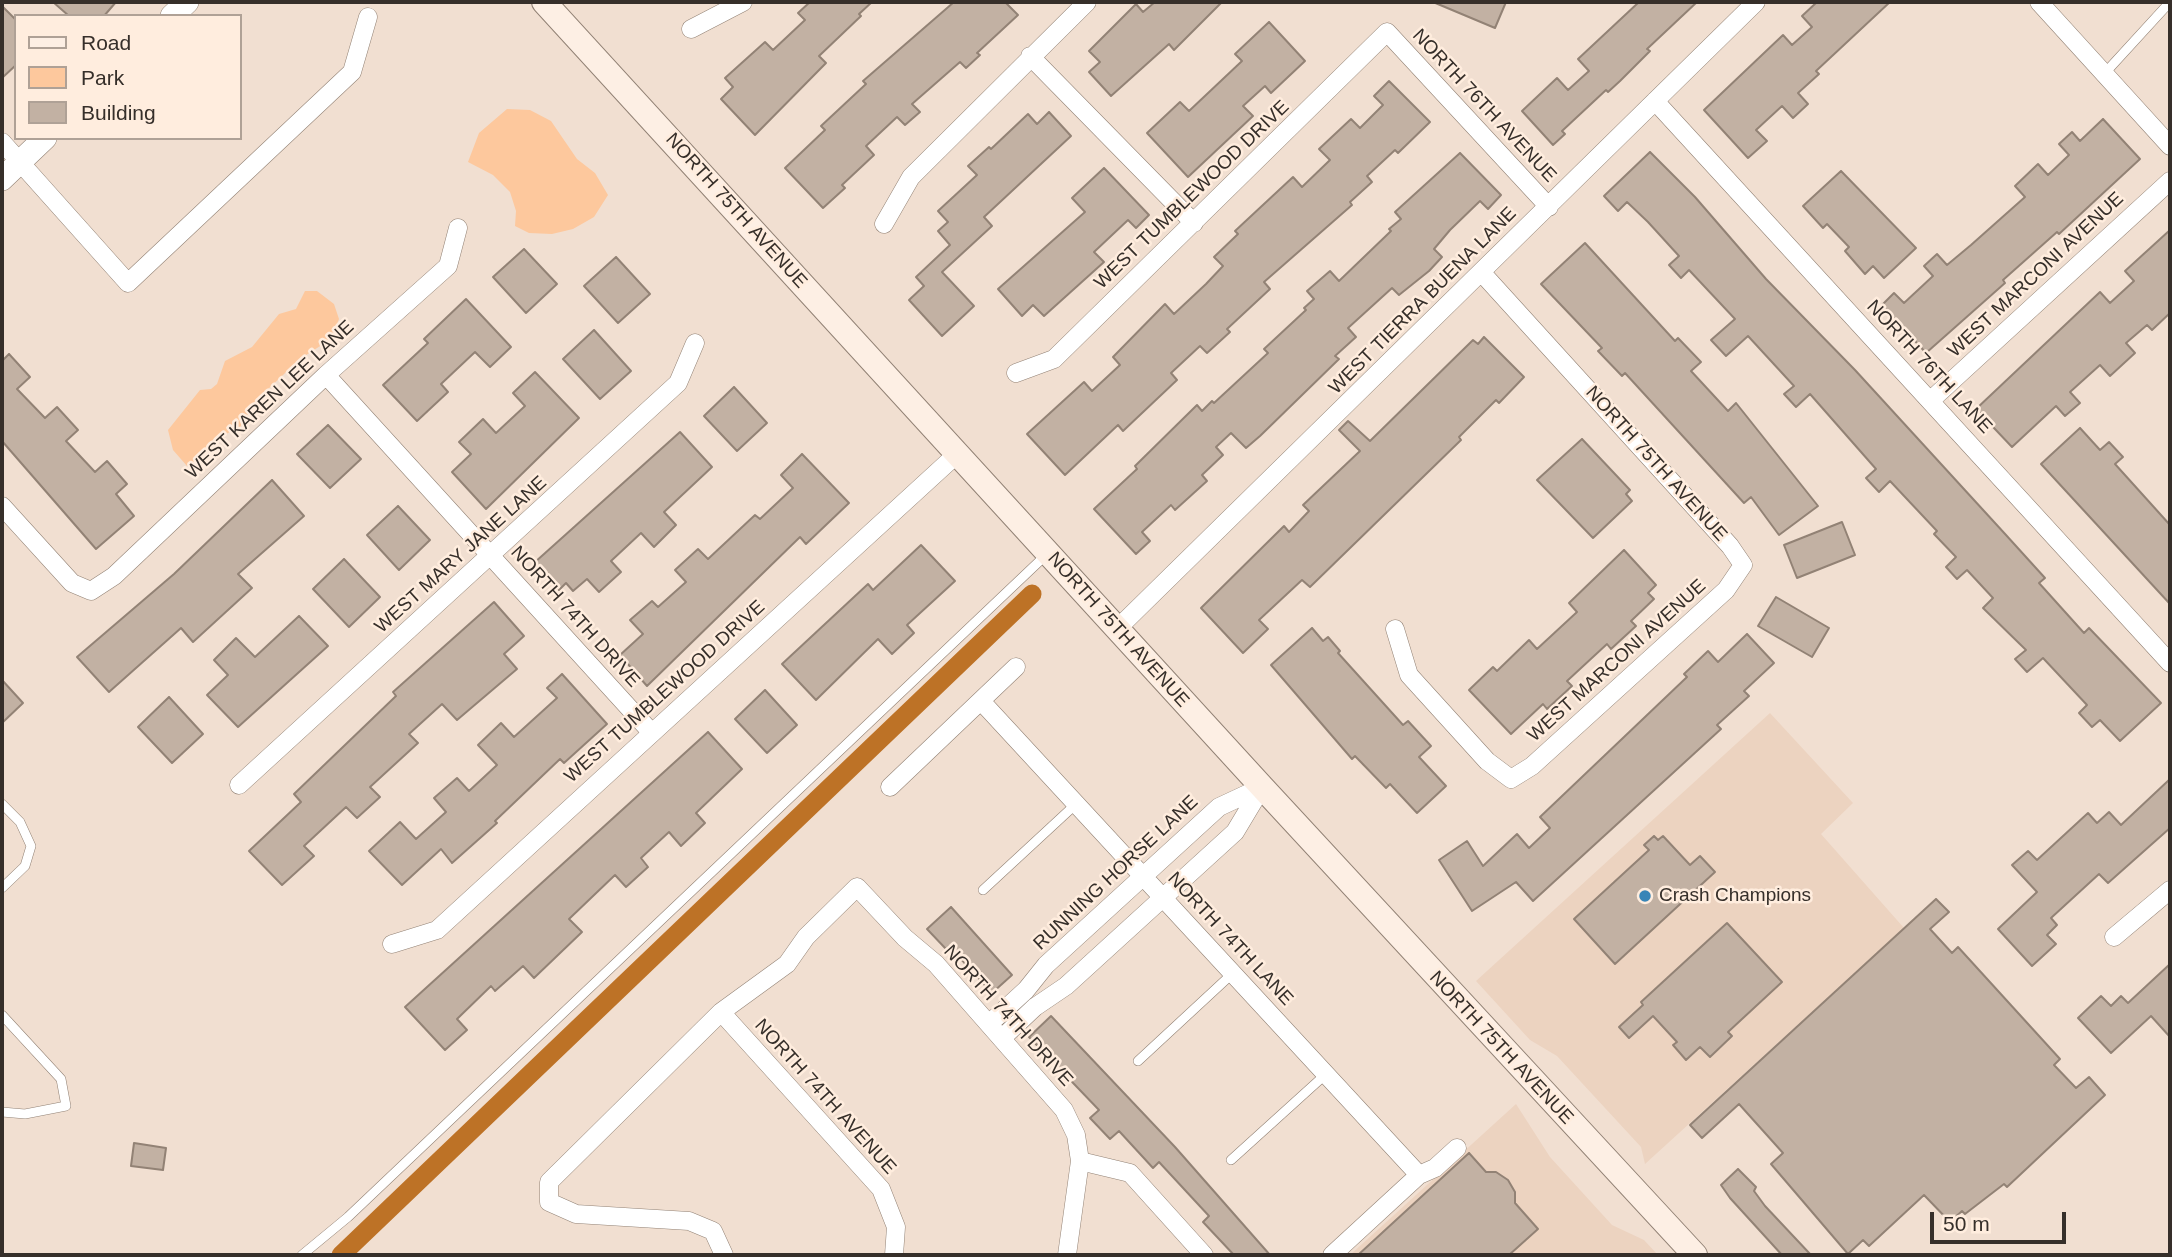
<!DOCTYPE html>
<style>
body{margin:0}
#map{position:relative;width:2172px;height:1257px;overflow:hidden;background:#f1dfd1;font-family:Helvetica,sans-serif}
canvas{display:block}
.frame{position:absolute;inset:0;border:4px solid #362f2a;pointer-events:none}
.legend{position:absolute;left:14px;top:14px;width:228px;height:126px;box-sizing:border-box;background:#ffedde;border:2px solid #afa196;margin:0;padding:9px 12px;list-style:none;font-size:21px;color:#362f2a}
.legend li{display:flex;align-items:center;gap:14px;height:35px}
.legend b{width:35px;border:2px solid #afa196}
.scale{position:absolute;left:1930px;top:1212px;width:136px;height:32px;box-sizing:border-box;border:4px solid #362f2a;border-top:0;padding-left:9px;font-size:21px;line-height:24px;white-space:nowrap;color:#362f2a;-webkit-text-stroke:5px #ffedde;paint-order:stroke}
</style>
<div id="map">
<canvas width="2172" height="1257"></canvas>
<div class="frame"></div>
<ul class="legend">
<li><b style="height:9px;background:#fdefe4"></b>Road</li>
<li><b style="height:19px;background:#fdc89d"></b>Park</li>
<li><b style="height:19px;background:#c2b1a3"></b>Building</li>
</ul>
<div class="scale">50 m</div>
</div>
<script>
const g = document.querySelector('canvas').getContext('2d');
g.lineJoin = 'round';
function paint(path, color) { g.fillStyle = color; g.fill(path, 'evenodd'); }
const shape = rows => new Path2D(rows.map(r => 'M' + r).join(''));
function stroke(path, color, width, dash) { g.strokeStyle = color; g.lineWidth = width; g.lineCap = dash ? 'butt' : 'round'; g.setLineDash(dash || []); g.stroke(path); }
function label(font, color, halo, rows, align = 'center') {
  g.font = font + ' Helvetica,sans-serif'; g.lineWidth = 5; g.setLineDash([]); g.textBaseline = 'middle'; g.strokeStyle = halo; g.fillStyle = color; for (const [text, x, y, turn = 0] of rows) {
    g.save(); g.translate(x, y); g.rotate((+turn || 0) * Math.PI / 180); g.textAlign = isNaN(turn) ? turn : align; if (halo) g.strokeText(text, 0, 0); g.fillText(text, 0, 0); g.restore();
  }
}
const built = shape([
 [1770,713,1853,803,1821,834,1904,928,1645,1164,1641,1147,1557,1056,1530,1040,1476,981],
 [1516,1104,1550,1157,1612,1225,1644,1240,1658,1255,1350,1255]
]);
const green = shape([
 [507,109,530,110,551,121,577,159,595,173,608,195,594,217,573,229,552,234,529,233,515,226,516,211,510,192,493,175,468,162,479,133],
 [305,291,317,291,334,304,339,319,331,339,300,359,266,391,240,427,220,437,194,465,187,466,173,450,168,430,200,390,211,389,217,384,225,361,252,347,279,314,296,309]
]);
const canal = shape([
 [341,1255,1032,594]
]);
const building = shape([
 [53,2,116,2,104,16,69,16,53,2],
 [810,2,872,2,859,14,861,16,819,56,826,63,755,135,721,99,733,87,725,78,765,42,773,50,805,20,798,13,810,2],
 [954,2,1005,2,1018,15,977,53,980,55,966,68,960,62,912,104,920,112,905,125,897,117,866,146,874,155,842,185,845,188,823,208,785,168,825,130,821,126,866,84,863,81,954,2],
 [1155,2,1222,2,1174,50,1169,44,1111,96,1089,72,1100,62,1089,51,1136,4,1143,12,1155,2],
 [1433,2,1506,2,1495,28,1433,2],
 [1639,2,1697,2,1647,49,1650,51,1620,81,1608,92,1606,90,1562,131,1565,134,1553,145,1522,111,1557,78,1568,90,1589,71,1578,59,1639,2],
 [1817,2,1890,2,1816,71,1819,74,1798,93,1808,104,1793,118,1782,106,1756,130,1767,141,1748,158,1704,110,1783,35,1792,45,1812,27,1802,16,1817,2],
 [2,6,16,20,16,65,2,78,2,6],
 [1269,22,1305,61,1271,93,1265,86,1243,106,1253,116,1188,177,1147,133,1180,102,1189,111,1242,61,1235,54,1269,22],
 [1389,81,1430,122,1398,153,1395,150,1367,176,1372,182,1350,202,1352,205,1264,282,1270,289,1227,329,1230,332,1207,353,1200,346,1171,373,1177,380,1123,431,1118,425,1065,475,1027,434,1084,382,1092,391,1120,365,1113,357,1165,304,1174,314,1206,284,1223,266,1214,257,1238,234,1235,231,1293,177,1302,187,1330,160,1319,149,1351,119,1360,128,1383,105,1374,96,1389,81],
 [1049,112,1071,136,984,217,992,226,942,272,974,306,942,336,909,300,924,286,916,277,950,245,938,231,948,222,938,211,977,175,968,166,989,147,991,149,1028,114,1037,124,1049,112],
 [2103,119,2140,159,2059,234,2057,232,2003,280,2005,283,1926,353,1882,305,1894,293,1904,303,1933,276,1924,266,1937,254,1947,265,1971,245,2025,197,2015,186,2038,164,2048,175,2069,155,2059,144,2072,132,2080,141,2103,119],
 [1650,152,1695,197,1766,279,1855,370,2006,535,2045,578,2039,583,2084,633,2089,628,2161,703,2120,741,2100,720,2092,727,2079,713,2087,705,2043,658,2027,672,2015,659,2026,650,1983,608,1993,598,1967,570,1957,579,1946,567,1956,557,1934,534,1937,531,1890,481,1879,492,1866,478,1876,469,1810,394,1796,407,1784,394,1794,386,1748,336,1726,356,1711,340,1735,319,1689,270,1681,278,1669,265,1679,256,1648,222,1627,202,1618,211,1604,196,1650,152],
 [1460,153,1501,195,1488,209,1480,201,1450,230,1434,249,1442,257,1429,271,1399,295,1392,288,1348,328,1356,337,1335,356,1339,359,1260,436,1246,448,1231,433,1216,447,1223,455,1202,475,1207,481,1175,510,1171,505,1142,532,1150,541,1136,554,1094,509,1137,469,1135,466,1197,405,1202,411,1212,401,1214,403,1268,353,1264,349,1306,310,1304,308,1314,299,1307,291,1330,271,1339,281,1391,231,1389,229,1401,219,1395,212,1460,153],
 [1104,168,1149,215,1136,228,1128,220,1094,252,1104,262,1044,316,1033,305,1022,316,998,289,1085,212,1072,198,1104,168],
 [1841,171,1916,248,1884,278,1873,266,1865,274,1845,251,1849,247,1827,224,1823,228,1803,206,1841,171],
 [2170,230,2170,313,2152,330,2147,325,2126,343,2135,353,2110,376,2100,365,2070,392,2080,403,2065,416,2056,406,2012,447,1976,409,2100,292,2110,303,2134,281,2125,271,2170,230],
 [1585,243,1675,341,1678,338,1701,362,1691,371,1728,411,1736,403,1818,506,1779,535,1751,497,1744,503,1625,373,1622,376,1598,351,1602,348,1541,284,1585,243],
 [524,249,557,284,526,313,493,277,524,249],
 [616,257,650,294,618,323,584,286,616,257],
 [466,299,511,347,490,367,475,352,441,384,448,392,417,421,383,385,428,343,424,339,466,299],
 [594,330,631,371,600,399,563,359,594,330],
 [1484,337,1524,377,1499,403,1496,400,1459,437,1461,440,1310,587,1302,580,1259,620,1268,629,1243,653,1201,608,1284,526,1289,532,1309,511,1303,505,1360,451,1339,430,1348,421,1370,441,1473,340,1478,344,1484,337],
 [9,354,30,377,17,389,45,418,57,407,78,430,66,441,95,472,107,461,127,484,116,494,134,516,96,549,2,441,2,361,9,354],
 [535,372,579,418,486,509,452,472,471,454,459,442,483,419,496,433,525,406,513,393,535,372],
 [734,387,767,423,737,451,704,416,734,387],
 [328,425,361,459,330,488,297,454,328,425],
 [2080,428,2100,450,2109,442,2123,457,2115,464,2170,525,2170,604,2041,464,2080,428],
 [680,432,712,467,664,512,676,525,654,547,641,533,611,561,621,572,599,592,587,579,573,591,566,583,559,590,534,563,680,432],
 [1582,439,1630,490,1626,494,1632,501,1593,538,1537,480,1582,439],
 [802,454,849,503,806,544,800,537,647,686,620,655,643,634,630,620,652,601,658,607,686,582,675,570,698,549,708,559,755,515,760,519,793,488,781,475,802,454],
 [272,480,304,516,238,574,252,588,193,642,181,628,109,692,77,657,174,574,272,480],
 [398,506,430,540,399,570,367,535,398,506],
 [1842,522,1855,555,1797,578,1784,545,1842,522],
 [921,545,955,581,907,625,914,633,892,654,878,639,816,700,782,664,868,584,873,590,921,545],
 [1624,550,1656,585,1648,593,1654,599,1631,621,1636,626,1611,649,1607,644,1567,681,1572,686,1547,709,1543,704,1511,734,1469,690,1493,667,1497,671,1529,640,1537,649,1577,612,1569,603,1624,550],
 [344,559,380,597,349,627,313,589,344,559],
 [1776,597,1829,628,1812,657,1758,626,1776,597],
 [494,602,524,636,504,654,517,669,457,720,442,704,409,734,418,743,370,787,380,797,357,818,346,807,304,846,314,856,282,885,249,851,301,802,294,794,396,696,393,692,494,602],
 [299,616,328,646,238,727,207,695,228,675,214,660,236,638,255,657,299,616],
 [1312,628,1323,641,1328,637,1340,651,1338,653,1403,725,1408,721,1431,746,1419,757,1446,786,1417,813,1390,784,1386,788,1355,756,1352,759,1271,665,1312,628],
 [1747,634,1774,663,1744,691,1749,696,1717,725,1721,729,1533,901,1516,882,1472,911,1439,860,1467,841,1483,866,1517,834,1529,848,1550,828,1540,817,1687,677,1684,674,1708,651,1718,662,1747,634],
 [562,674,607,724,564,763,560,759,495,821,497,823,452,863,441,849,402,885,369,851,400,822,416,839,446,812,434,798,457,778,469,791,497,765,478,745,501,723,514,737,557,698,547,688,562,674],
 [2,680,23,703,2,723,2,680],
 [765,690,797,725,767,753,735,719,765,690],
 [169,697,203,734,172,763,138,727,169,697],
 [708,732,742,769,696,813,705,823,681,846,669,832,641,858,648,867,626,887,615,875,569,919,582,932,534,978,523,966,495,991,491,986,457,1019,467,1030,445,1050,405,1007,708,732],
 [2170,779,2170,828,2108,883,2099,874,2051,918,2057,925,2047,935,2056,944,2032,966,1998,929,2037,892,2012,865,2028,851,2037,860,2088,813,2097,823,2109,812,2121,825,2170,779],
 [1654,836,1658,840,1663,836,1690,865,1700,856,1715,872,1615,964,1574,919,1649,850,1644,845,1654,836],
 [1936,899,1949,912,1930,929,1952,953,1958,947,2060,1059,2054,1065,2076,1088,2089,1077,2105,1095,2007,1187,2004,1184,1965,1214,1962,1211,1950,1222,1924,1195,1869,1246,1863,1240,1848,1254,1771,1164,1783,1153,1739,1104,1702,1138,1690,1125,1936,899],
 [951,907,1012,975,992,993,949,946,946,949,927,929,951,907],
 [1727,923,1782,982,1728,1032,1732,1036,1710,1057,1700,1047,1686,1060,1673,1045,1677,1042,1653,1016,1629,1038,1619,1027,1643,1005,1641,1002,1727,923],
 [2170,964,2170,1037,2151,1016,2111,1053,2078,1018,2101,996,2111,1006,2121,996,2128,1003,2170,964],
 [1051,1016,1175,1147,1270,1255,1234,1255,1203,1222,1209,1216,1159,1162,1153,1168,1119,1131,1110,1139,1090,1118,1099,1110,1029,1037,1051,1016],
 [134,1143,166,1148,163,1170,131,1166,134,1143],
 [1469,1153,1486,1172,1496,1172,1508,1180,1515,1192,1515,1203,1538,1229,1509,1255,1358,1255,1469,1153],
 [1738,1169,1756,1187,1754,1191,1765,1206,1811,1255,1782,1255,1730,1198,1721,1185,1738,1169]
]);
const service = shape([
 [2105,73,2170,2],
 [2,804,20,822,31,846,25,866,2,888],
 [983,890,1076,804],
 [2,1015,61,1079,66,1106,25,1114,2,1112],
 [1138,1061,1233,973],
 [1231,1160,1326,1074],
 [302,1255,348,1217,1047,554]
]);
const minor = shape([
 [2039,2,2170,146],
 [691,29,743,2],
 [1030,56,1194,223],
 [1655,101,2170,663],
 [2,142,128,283,352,72,368,17],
 [884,224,911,177,1087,2],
 [1016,373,1054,359,1387,32,1549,207],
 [326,375,651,732],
 [1931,400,2170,181],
 [2,506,72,583,91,591,114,576,326,375,448,266,458,228],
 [1117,629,1756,2],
 [1395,629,1409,675,1487,761,1511,779,1532,766,1726,590,1743,565,1730,546,1482,273],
 [981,701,1419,1175],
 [239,785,678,383,695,343],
 [890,787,1016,667],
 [2114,937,2170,890],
 [392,944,437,930,957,454],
 [721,1012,881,1189,896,1227,894,1255],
 [990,1023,1026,990,1046,965,1219,807,1262,787],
 [1002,1038,1035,1007,1066,986,1235,832,1262,787],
 [1080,1161,1130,1173,1204,1255],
 [724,1255,713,1231,689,1221,576,1214,549,1202,549,1182,721,1012,787,964,806,937,857,887,905,938,936,964,1064,1110,1076,1135,1080,1161,1067,1255],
 [1332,1255,1419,1175,1435,1168,1457,1148]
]);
const tertiary = shape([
 [172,16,187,2],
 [2,179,45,138]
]);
const secondary = shape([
 [544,2,1262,787,1695,1255]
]);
const markers = [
 [1645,896,7,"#3885b7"]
];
const streetNames = [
 ["NORTH 76TH AVENUE",1484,106,47],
 ["WEST TUMBLEWOOD DRIVE",1192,195,-44],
 ["NORTH 75TH AVENUE",736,211,48],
 ["WEST MARCONI AVENUE",2036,275,-43],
 ["WEST TIERRA BUENA LANE",1423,301,-45],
 ["NORTH 76TH LANE",1929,367,47],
 ["WEST KAREN LEE LANE",270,400,-43],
 ["NORTH 75TH AVENUE",1656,464,48],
 ["WEST MARY JANE LANE",461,555,-42],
 ["NORTH 74TH DRIVE",575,617,48],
 ["NORTH 75TH AVENUE",1118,630,48],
 ["WEST MARCONI AVENUE",1617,661,-42],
 ["WEST TUMBLEWOOD DRIVE",665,692,-42],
 ["RUNNING HORSE LANE",1116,873,-43],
 ["NORTH 74TH LANE",1230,939,47],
 ["NORTH 74TH DRIVE",1008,1016,48],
 ["NORTH 75TH AVENUE",1501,1048,47],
 ["NORTH 74TH AVENUE",825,1097,48]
];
const poiNames = [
 ["Crash Champions",1659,896]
];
paint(built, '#ecd3c0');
paint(green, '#fdc89d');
stroke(canal, '#bd7226', 19);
paint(building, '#c2b1a3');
stroke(building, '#928275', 2);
stroke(service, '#928275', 10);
stroke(minor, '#928275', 19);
stroke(tertiary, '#928275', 24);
stroke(secondary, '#928275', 26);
stroke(service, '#fff', 9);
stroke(minor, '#fff', 18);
stroke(tertiary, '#fff', 23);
stroke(secondary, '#fdefe4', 24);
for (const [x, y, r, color] of markers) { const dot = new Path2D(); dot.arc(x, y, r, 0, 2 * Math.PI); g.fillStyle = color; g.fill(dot); stroke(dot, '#ffedde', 2.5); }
label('19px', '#362f2a', '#ffedde', streetNames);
label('19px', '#362f2a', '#ffedde', poiNames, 'left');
</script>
